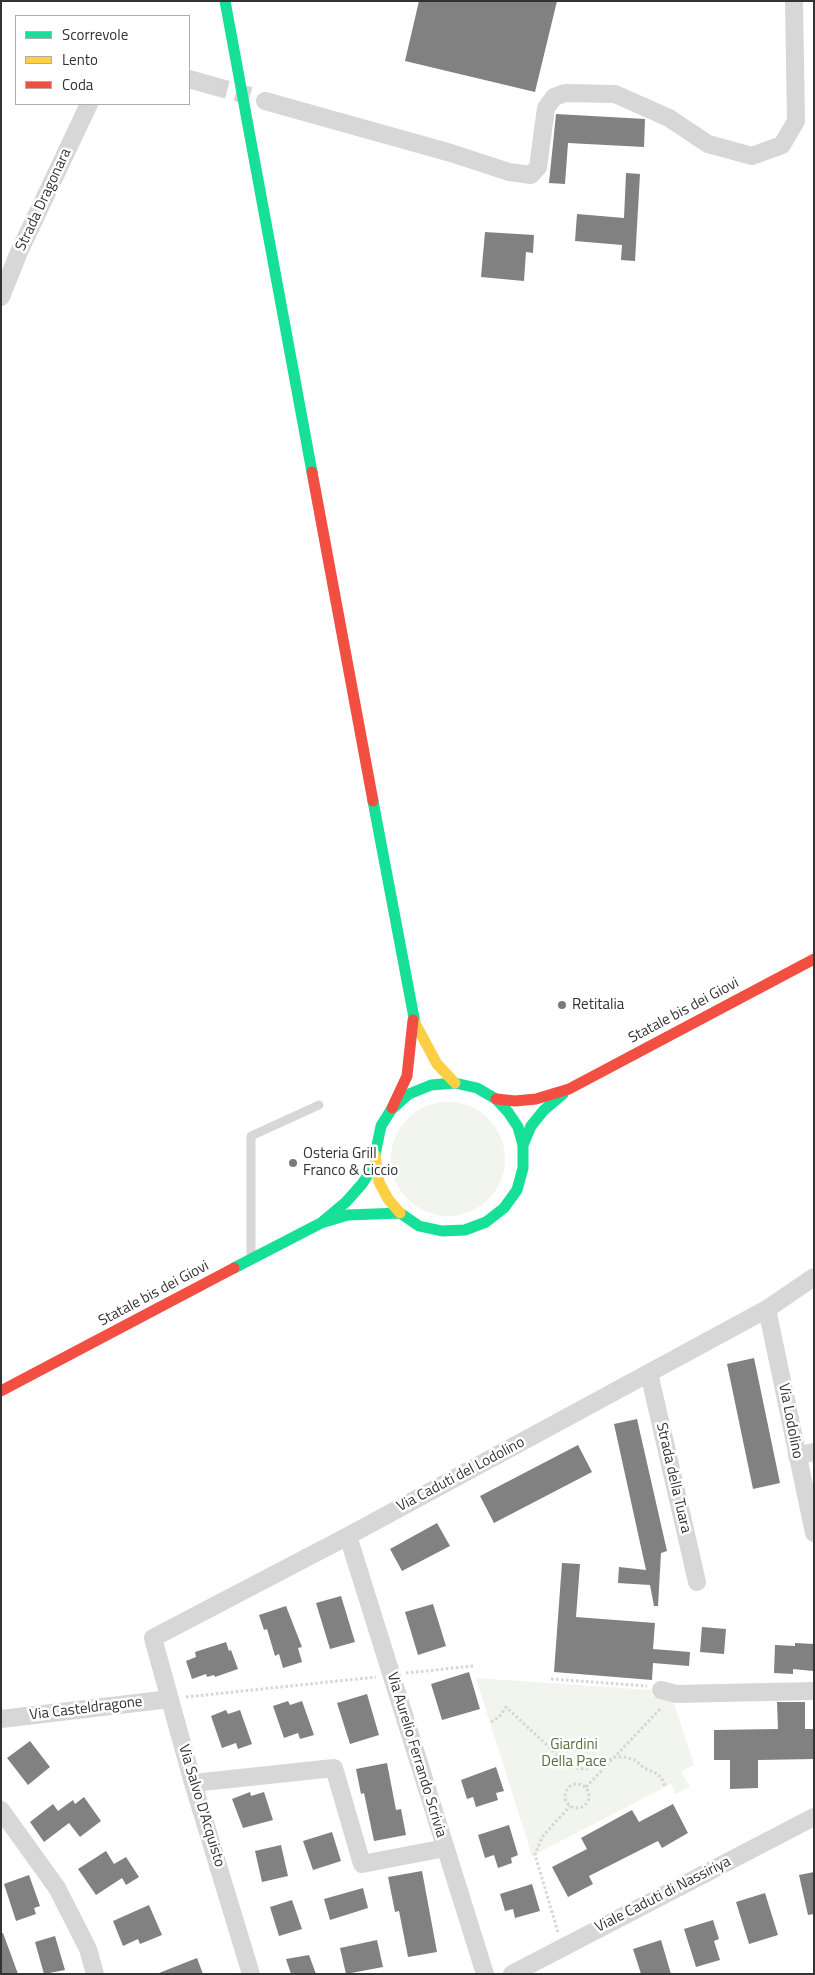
<!DOCTYPE html>
<style>
body{margin:0}
#map{position:relative;width:815px;height:1975px;overflow:hidden;background:#fff;font-family:"Titillium Web",sans-serif}
canvas{display:block}
.frame{position:absolute;inset:0;border:2px solid #333;pointer-events:none}
.legend{position:absolute;left:15px;top:15px;width:175px;height:90px;box-sizing:border-box;background:#fff;border:1px solid #adadad;margin:0;padding:6px 9px;list-style:none;font-size:15px;color:#333}
.legend li{display:flex;align-items:center;gap:10px;height:25px}
.legend b{width:25px;border:1px solid #adadad}
</style>
<div id="map">
<canvas width="815" height="1975"></canvas>
<div class="frame"></div>
<ul class="legend">
<li><b style="height:6px;background:#16e098"></b>Scorrevole</li>
<li><b style="height:6px;background:#ffcf43"></b>Lento</li>
<li><b style="height:6px;background:#f24e42"></b>Coda</li>
</ul>
</div>
<script>
const g = document.querySelector('canvas').getContext('2d');
g.lineJoin = 'round';
function paint(path, color) { g.fillStyle = color; g.fill(path, 'evenodd'); }
const shape = rows => new Path2D(rows.map(r => 'M' + r).join(''));
function stroke(path, color, width, dash) { g.strokeStyle = color; g.lineWidth = width; g.lineCap = dash ? 'butt' : 'round'; g.setLineDash(dash || []); g.stroke(path); }
function label(font, color, halo, rows, align = 'center') {
  g.font = font + ' "Titillium Web",sans-serif'; g.lineWidth = 5; g.setLineDash([]); g.textBaseline = 'middle'; g.strokeStyle = halo; g.fillStyle = color; for (const [text, x, y, turn = 0] of rows) {
    g.save(); g.translate(x, y); g.rotate((+turn || 0) * Math.PI / 180); g.textAlign = isNaN(turn) ? turn : align; if (halo) g.strokeText(text, 0, 0); g.fillText(text, 0, 0); g.restore();
  }
}
const green = shape([
 '391 1159a57 57 0 1 1 114 0a57 57 0 1 1-114 0Z',
 [476,1678,651,1690,652,1696,672,1697,694,1765,681,1771,690,1787,676,1794,671,1784,532,1856]
]);
const building = shape([
 [419,1,557,1,535,92,405,61],
 [556,114,645,119,644,147,568,143,565,184,549,183],
 [626,173,640,174,635,261,621,260,622,245,575,241,577,214,624,218],
 [485,232,534,235,533,253,526,252,524,281,481,277],
 [754,1358,780,1483,753,1489,727,1364],
 [637,1419,667,1551,661,1553,658,1606,654,1606,650,1585,618,1583,619,1567,646,1570,614,1424],
 [578,1445,592,1472,494,1523,480,1496],
 [437,1523,450,1546,402,1571,390,1549],
 [562,1563,580,1564,576,1617,655,1623,653,1649,690,1652,689,1666,653,1663,652,1680,554,1672],
 [341,1596,355,1642,330,1649,316,1603],
 [433,1604,446,1646,418,1655,405,1612],
 [286,1606,302,1647,298,1648,302,1662,283,1668,279,1654,275,1656,267,1629,264,1630,259,1615],
 [702,1627,726,1629,724,1654,700,1652],
 [226,1642,229,1651,231,1650,238,1669,215,1677,214,1675,207,1677,206,1674,192,1679,186,1661,196,1657,195,1652],
 [795,1643,814,1644,813,1671,793,1669,793,1674,774,1673,775,1645,795,1646],
 [469,1672,480,1709,442,1720,431,1684],
 [367,1694,379,1735,350,1744,337,1703],
 [288,1701,290,1705,302,1701,314,1735,300,1739,298,1733,284,1738,273,1706],
 [777,1702,805,1702,805,1729,814,1729,814,1759,758,1760,758,1788,730,1789,730,1760,714,1760,714,1730,778,1729],
 [226,1710,228,1714,240,1710,252,1744,238,1749,236,1743,222,1748,211,1716],
 [30,1741,50,1767,28,1785,7,1758],
 [387,1763,396,1810,401,1809,406,1835,374,1841,364,1793,361,1794,356,1769],
 [496,1767,504,1791,496,1793,498,1800,476,1807,473,1797,467,1799,461,1780],
 [250,1792,251,1796,264,1792,273,1820,243,1828,232,1799],
 [84,1797,101,1821,80,1837,69,1823,44,1842,30,1822,53,1804,58,1811,73,1800,75,1804],
 [673,1804,688,1833,662,1848,658,1841,589,1876,593,1884,568,1897,552,1867,587,1849,581,1838,632,1810,639,1822],
 [509,1825,518,1855,511,1858,512,1863,498,1868,494,1855,485,1858,478,1835],
 [332,1832,341,1861,313,1870,303,1841],
 [281,1845,288,1876,262,1882,255,1851],
 [106,1851,114,1864,126,1857,139,1877,126,1885,122,1878,96,1895,78,1869],
 [422,1871,437,1952,408,1957,399,1911,395,1912,388,1877],
 [814,1872,814,1914,808,1915,799,1875],
 [29,1875,40,1906,34,1908,36,1914,16,1921,4,1884],
 [532,1884,540,1911,515,1918,513,1909,505,1911,500,1894],
 [363,1888,368,1908,330,1920,324,1899],
 [765,1893,778,1935,749,1944,736,1902],
 [292,1900,302,1929,279,1936,270,1907],
 [149,1905,162,1935,140,1944,138,1939,123,1946,113,1921],
 [713,1920,719,1939,714,1941,720,1960,696,1967,684,1929],
 [1,1933,3,1933,18,1974,1,1974],
 [55,1936,65,1970,44,1974,35,1942],
 [377,1940,383,1967,346,1974,340,1948],
 [661,1940,671,1974,641,1974,633,1949],
 [309,1955,316,1974,291,1974,286,1959],
 [197,1958,203,1974,159,1974,159,1973]
]);
const streetTunnel = shape([
 [210,85,250,96]
]);
const path = shape([
 [406,1673,473,1666],
 [551,1679,647,1686],
 [186,1697,376,1677],
 [491,1722,499,1717,506,1707,565,1762,575,1768,586,1769,616,1757,624,1757,635,1760,644,1768,654,1772,661,1777,665,1786],
 '565 1796a12 12 0 1 1 24 0a12 12 0 1 1-24 0Z',
 [586,1787,661,1708],
 [558,1932,535,1855,542,1837,570,1806]
]);
const lane = shape([
 [251,1256,251,1136,319,1105]
]);
const street = shape([
 [189,79,210,85],
 [265,101,451,153,509,172,531,175,538,167,546,108,554,97,565,93,615,94,669,118,708,144,752,156,782,145,796,121,794,1],
 [1,297,19,252,89,104],
 [767,1309,814,1533],
 [649,1373,697,1582],
 [797,1456,814,1452],
 [348,1536,485,1974],
 [661,1690,676,1694,814,1691],
 [1,1719,170,1699],
 [193,1783,334,1768,362,1864,445,1848],
 [1,1810,57,1888,88,1949,95,1974],
 [251,1974,193,1783,153,1638,348,1536,767,1309,814,1277],
 [512,1974,814,1817]
]);
const fast = shape([
 [225,1,312,472],
 [373,801,415,1023],
 [523,1145,531,1126,544,1110,563,1094],
 [321,1223,348,1215,400,1213,419,1226,442,1231,465,1230,486,1222,504,1208,517,1190,523,1168,523,1145,518,1127,508,1112,496,1099,477,1088,455,1083,431,1085,409,1094,391,1110,381,1126,375,1155],
 [234,1268,321,1223,346,1202,362,1184,375,1164]
]);
const slow = shape([
 [415,1023,437,1064,455,1083],
 [375,1155,379,1182,388,1199,400,1213]
]);
const jam = shape([
 [312,472,373,801],
 [496,1099,515,1101,536,1099,569,1089,814,959],
 [392,1108,407,1076,413,1020],
 [1,1391,234,1268]
]);
const markers = [
 [562,1005,5,"#7a7a7a"],
 [293,1163,5,"#7a7a7a"]
];
const streetNames = [
 ["Strada Dragonara",44,200,-65],
 ["Statale bis dei Giovi",684,1011,-28],
 ["Statale bis dei Giovi",154,1294,-28],
 ["Via Lodolino",790,1421,79],
 ["Via Caduti del Lodolino",461,1475,-28],
 ["Strada della Tuara",673,1478,77],
 ["Via Casteldragone",86,1709,-7],
 ["Via Aurelio Ferrando Scrivia",416,1755,73],
 ["Via Salvo D'Acquisto",201,1806,73],
 ["Viale Caduti di Nassiriya",663,1895,-27]
];
const poiNames = [
 ["Retitalia",572,1005],
 ["Osteria Grill",303,1154],
 ["Franco & Ciccio",303,1171]
];
const parkNames = [
 ["Giardini",574,1745],
 ["Della Pace",574,1762]
];
paint(green, '#f1f5ed');
paint(building, '#818181');
stroke(streetTunnel, '#d6d6d6', 18, [18, 9]);
stroke(path, '#d6d6d6', 3, [2.5, 2.5]);
stroke(lane, '#d7d7d7', 9);
stroke(street, '#d7d7d7', 18);
stroke(fast, '#16e098', 11);
stroke(slow, '#ffcf43', 11);
stroke(jam, '#f24e42', 11);
for (const [x, y, r, color] of markers) { const dot = new Path2D(); dot.arc(x, y, r, 0, 2 * Math.PI); g.fillStyle = color; g.fill(dot); stroke(dot, '#fff', 2); }
label('15px', '#333', '#fff', streetNames);
label('15px', '#333', '#fff', poiNames, 'left');
label('15px', '#56703f', '#fff', parkNames);
</script>
